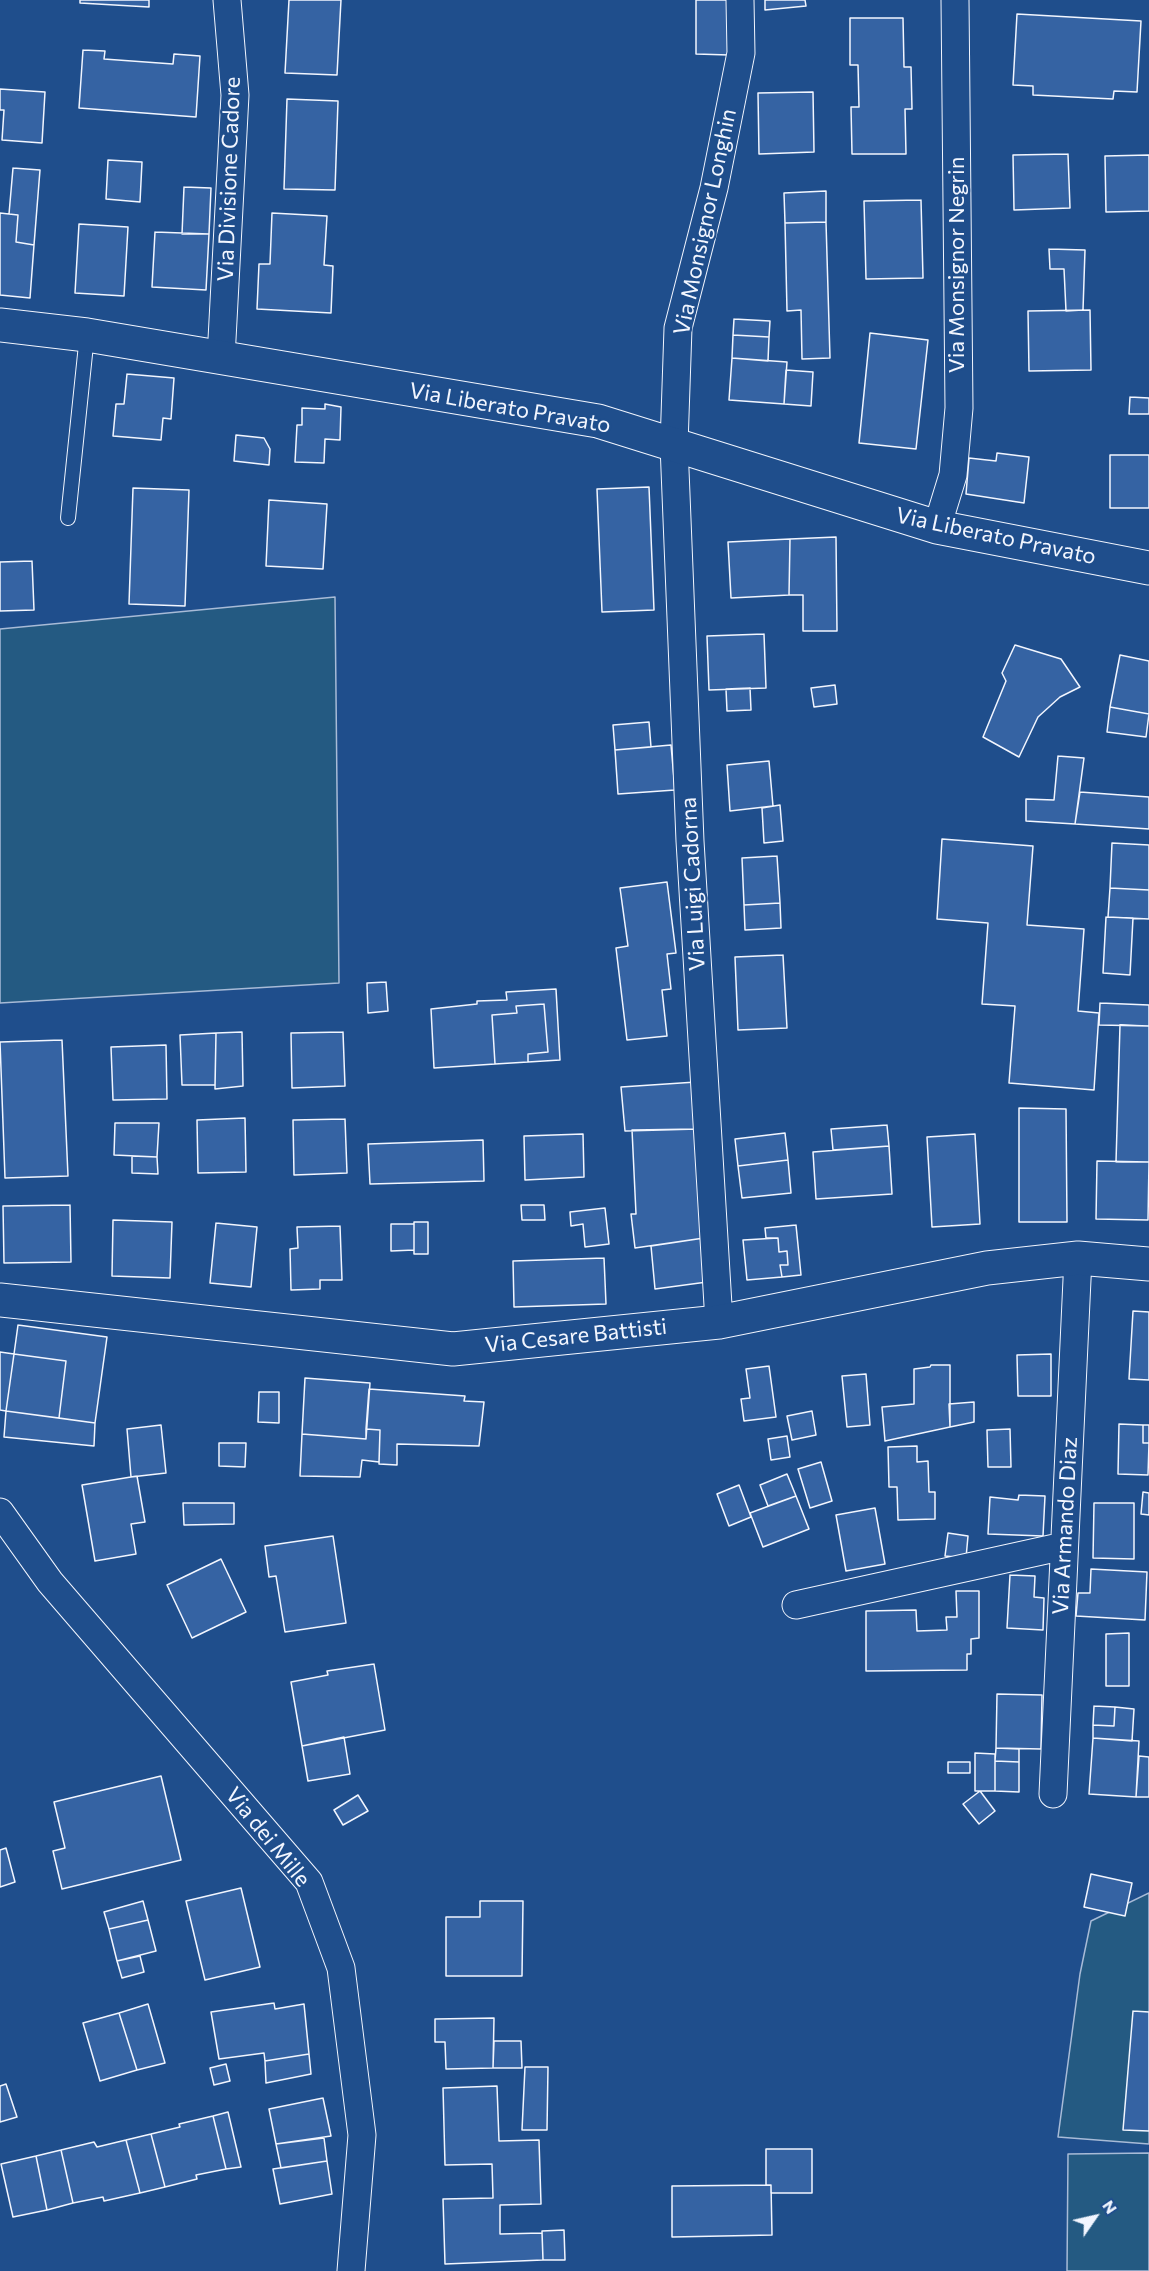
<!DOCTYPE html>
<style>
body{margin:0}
#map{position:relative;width:1149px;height:2271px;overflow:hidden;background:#1f4e8c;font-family:Commissioner,sans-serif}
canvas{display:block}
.north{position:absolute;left:1065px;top:2187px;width:60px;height:60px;-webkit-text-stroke:4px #1f4e8c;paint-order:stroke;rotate:56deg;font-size:16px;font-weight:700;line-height:24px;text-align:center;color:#f2f6ff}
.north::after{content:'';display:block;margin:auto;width:21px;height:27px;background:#f2f6ff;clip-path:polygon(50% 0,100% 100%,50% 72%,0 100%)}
</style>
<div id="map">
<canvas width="1149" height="2271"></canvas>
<div class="north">N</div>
</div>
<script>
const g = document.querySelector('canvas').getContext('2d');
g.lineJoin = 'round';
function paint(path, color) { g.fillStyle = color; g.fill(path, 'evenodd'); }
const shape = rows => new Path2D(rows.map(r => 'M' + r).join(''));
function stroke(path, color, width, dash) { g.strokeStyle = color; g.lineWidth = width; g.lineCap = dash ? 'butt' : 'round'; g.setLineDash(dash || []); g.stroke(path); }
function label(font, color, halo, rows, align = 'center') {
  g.font = font + ' Commissioner,sans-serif'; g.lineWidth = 4.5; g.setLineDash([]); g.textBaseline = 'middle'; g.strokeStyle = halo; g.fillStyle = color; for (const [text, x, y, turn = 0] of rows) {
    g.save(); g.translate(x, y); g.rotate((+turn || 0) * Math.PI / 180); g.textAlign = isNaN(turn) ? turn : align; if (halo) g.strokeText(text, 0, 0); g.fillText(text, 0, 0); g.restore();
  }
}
const green = shape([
 [335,597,339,983,0,1003,0,629,335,597],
 [1149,1893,1149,2144,1058,2137,1080,1974,1091,1921,1149,1893],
 [1149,2153,1149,2271,1067,2271,1068,2154,1149,2153]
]);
const building = shape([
 [80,0,149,0,149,7,80,3,80,0],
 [289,0,341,0,337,75,285,73,289,0],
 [696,0,729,0,729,55,696,54,696,0],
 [765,0,805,0,806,6,765,10,765,0],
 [1017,14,1141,21,1137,92,1114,91,1113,99,1033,95,1033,86,1013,85,1017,14],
 [850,18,903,18,904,67,911,67,912,109,905,109,906,154,852,154,851,107,859,107,858,65,850,65,850,18],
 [83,50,105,51,104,59,173,64,174,54,200,56,196,117,79,108,83,50],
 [0,89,45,92,42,143,2,140,4,110,0,110,0,89],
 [813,92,814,152,759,154,758,93,813,92],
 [287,99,338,101,335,190,284,189,287,99],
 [1068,154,1070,208,1014,210,1013,155,1068,154],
 [1149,155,1149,211,1106,212,1105,156,1149,155],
 [108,160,142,162,140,202,106,199,108,160],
 [13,168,40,170,34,245,16,242,18,215,9,214,13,168],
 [184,187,211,188,209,234,182,234,184,187],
 [826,191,826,222,785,223,784,193,826,191],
 [921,200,923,278,866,279,864,201,921,200],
 [0,213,18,215,16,242,34,245,30,298,0,295,0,213],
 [272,213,327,216,324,265,333,266,331,313,257,309,259,264,270,264,272,213],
 [826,222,830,358,802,359,801,310,787,311,785,223,826,222],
 [79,224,128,227,124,296,75,293,79,224],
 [155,232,209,234,206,290,152,287,155,232],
 [1049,249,1085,250,1083,310,1066,311,1064,269,1050,269,1049,249],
 [1090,310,1091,370,1029,371,1028,311,1090,310],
 [734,319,770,321,769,337,733,335,734,319],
 [870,333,928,340,916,449,859,443,870,333],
 [733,335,769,337,768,361,732,358,733,335],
 [732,358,787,362,784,404,729,400,732,358],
 [786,370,813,372,811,406,784,404,786,370],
 [127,374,174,378,171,419,163,418,161,440,113,436,116,404,124,404,127,374],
 [1130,397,1149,398,1149,414,1129,414,1130,397],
 [325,404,341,407,340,440,325,439,324,463,295,462,297,425,302,425,302,408,325,409,325,404],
 [236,435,264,438,270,449,269,465,234,461,236,435],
 [997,453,1029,457,1024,503,966,494,969,458,996,461,997,453],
 [1110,455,1149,455,1149,508,1110,508,1110,455],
 [649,487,654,610,602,612,597,489,649,487],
 [133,488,189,490,185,606,129,604,133,488],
 [269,500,327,504,323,569,266,566,269,500],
 [836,537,837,631,803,631,803,595,789,595,790,539,836,537],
 [790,539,789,595,731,598,728,542,790,539],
 [32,561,34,610,0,611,0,562,32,561],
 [764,634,766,688,709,690,707,636,764,634],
 [1015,645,1061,659,1080,687,1060,697,1038,717,1019,757,983,737,1006,681,1002,673,1015,645],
 [1120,655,1149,661,1149,714,1110,707,1120,655],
 [835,685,837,704,814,707,811,688,835,685],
 [750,688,751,710,727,711,726,689,750,688],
 [1110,707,1149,714,1146,737,1107,732,1110,707],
 [649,722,651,747,615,750,613,725,649,722],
 [671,745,675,790,618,794,615,750,671,745],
 [1058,756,1084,758,1075,824,1026,821,1026,799,1054,800,1058,756],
 [769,761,773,806,730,811,727,765,769,761],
 [1080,792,1149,797,1149,829,1075,824,1080,792],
 [780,805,783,841,764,843,762,808,780,805],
 [942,839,1033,846,1027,925,1084,929,1078,1011,1099,1013,1094,1090,1009,1083,1015,1006,982,1004,988,923,937,919,942,839],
 [1112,843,1149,845,1149,890,1110,888,1112,843],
 [777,856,780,903,744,905,742,858,777,856],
 [667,882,676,953,667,954,671,989,662,990,667,1036,627,1040,616,948,628,946,620,888,667,882],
 [1110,888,1149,890,1149,919,1108,917,1110,888],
 [780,903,781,928,745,930,744,905,780,903],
 [1106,917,1133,918,1130,975,1103,973,1106,917],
 [783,955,787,1028,738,1030,735,957,783,955],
 [386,982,388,1011,368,1013,367,983,386,982],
 [556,989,560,1060,528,1062,528,1054,548,1052,544,1004,516,1006,517,1013,492,1015,495,1064,434,1068,431,1009,477,1004,477,1001,507,1000,506,992,556,989],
 [1100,1003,1149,1005,1149,1026,1099,1025,1100,1003],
 [544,1004,548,1052,528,1054,528,1062,495,1064,492,1015,517,1013,516,1006,544,1004],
 [1120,1025,1149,1026,1149,1162,1116,1162,1120,1025],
 [242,1032,243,1086,215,1089,216,1033,242,1032],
 [343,1032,345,1086,292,1088,291,1033,343,1032],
 [216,1033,215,1085,182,1085,180,1035,216,1033],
 [62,1040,68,1176,5,1178,0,1042,62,1040],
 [166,1045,167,1099,113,1100,111,1047,166,1045],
 [696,1082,698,1129,625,1131,621,1087,696,1082],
 [1019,1108,1066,1109,1067,1222,1019,1222,1019,1108],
 [245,1118,246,1172,198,1173,197,1120,245,1118],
 [345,1119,347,1173,294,1175,293,1120,345,1119],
 [115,1123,159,1123,157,1157,114,1155,115,1123],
 [887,1125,889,1146,833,1150,831,1129,887,1125],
 [698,1129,704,1238,635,1248,631,1214,636,1214,632,1130,698,1129],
 [785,1133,788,1160,738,1166,735,1139,785,1133],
 [583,1134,584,1177,525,1180,524,1136,583,1134],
 [975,1134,980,1224,932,1227,927,1137,975,1134],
 [483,1140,484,1181,370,1184,368,1144,483,1140],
 [889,1146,892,1194,816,1199,813,1152,889,1146],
 [132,1156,157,1157,158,1174,132,1173,132,1156],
 [788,1160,791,1193,742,1198,738,1166,788,1160],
 [1097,1161,1149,1162,1148,1220,1096,1219,1097,1161],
 [70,1205,71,1262,4,1263,3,1206,70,1205],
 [521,1205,544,1205,545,1220,522,1220,521,1205],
 [605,1208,609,1244,585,1247,583,1224,571,1226,570,1212,605,1208],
 [113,1220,172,1222,170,1278,112,1276,113,1220],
 [414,1222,428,1222,428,1254,414,1254,414,1222],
 [216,1223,257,1227,251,1287,210,1283,216,1223],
 [391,1224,414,1224,414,1250,391,1251,391,1224],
 [796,1225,801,1275,782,1277,780,1265,788,1265,787,1251,779,1252,778,1238,766,1238,765,1228,796,1225],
 [340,1226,342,1280,320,1280,320,1289,291,1290,290,1249,298,1248,297,1227,340,1226],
 [704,1238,707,1282,655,1289,651,1246,704,1238],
 [778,1238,779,1252,787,1251,788,1265,780,1265,782,1277,747,1280,743,1240,778,1238],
 [604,1258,606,1304,514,1307,513,1261,604,1258],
 [1133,1311,1149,1312,1149,1380,1129,1379,1133,1311],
 [18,1325,107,1337,95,1423,59,1418,66,1361,14,1354,18,1325],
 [0,1352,14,1354,6,1411,0,1410,0,1352],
 [14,1354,66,1361,59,1418,6,1411,14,1354],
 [1051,1354,1051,1396,1018,1396,1017,1355,1051,1354],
 [931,1365,950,1365,950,1427,885,1441,882,1407,914,1404,914,1369,930,1367,931,1365],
 [769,1366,776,1417,744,1421,741,1399,750,1398,746,1369,769,1366],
 [866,1374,870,1425,847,1427,842,1376,866,1374],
 [305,1378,370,1383,366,1439,302,1434,305,1378],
 [369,1389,465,1396,464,1401,484,1402,479,1446,397,1444,397,1465,379,1464,380,1430,366,1429,369,1389],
 [259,1392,279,1392,279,1423,258,1422,259,1392],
 [974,1402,974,1422,950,1427,949,1404,974,1402],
 [6,1411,95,1423,94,1446,4,1437,6,1411],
 [812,1411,816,1435,792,1440,787,1416,812,1411],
 [1119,1424,1143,1425,1143,1443,1149,1443,1148,1475,1118,1474,1119,1424],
 [161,1425,166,1473,131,1477,127,1429,161,1425],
 [1143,1425,1149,1425,1149,1443,1143,1443,1143,1425],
 [366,1429,380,1430,379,1462,362,1460,360,1477,300,1476,302,1434,366,1439,366,1429],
 [1010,1429,1011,1467,988,1467,987,1430,1010,1429],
 [787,1436,790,1457,771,1460,768,1439,787,1436],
 [219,1443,246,1443,245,1467,219,1466,219,1443],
 [917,1446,917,1462,928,1461,929,1492,935,1492,935,1519,898,1520,897,1487,889,1487,888,1447,917,1446],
 [821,1462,832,1501,810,1508,798,1469,821,1462],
 [787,1474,796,1496,768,1506,760,1485,787,1474],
 [137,1476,145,1522,131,1524,136,1554,95,1561,82,1485,137,1476],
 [739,1485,751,1517,729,1526,717,1494,739,1485],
 [1143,1492,1149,1493,1149,1515,1141,1514,1143,1492],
 [1019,1495,1045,1496,1043,1536,988,1534,990,1497,1018,1500,1019,1495],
 [796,1496,809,1529,763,1547,750,1513,796,1496],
 [183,1503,234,1503,234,1524,184,1525,183,1503],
 [1094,1503,1134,1503,1134,1559,1093,1558,1094,1503],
 [875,1508,885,1564,846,1571,836,1515,875,1508],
 [948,1533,968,1536,966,1558,945,1556,948,1533],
 [333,1536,346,1623,285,1632,276,1576,269,1577,265,1546,333,1536],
 [221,1559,246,1612,192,1638,167,1585,221,1559],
 [1091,1569,1147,1572,1145,1620,1076,1616,1078,1593,1090,1593,1091,1569],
 [1010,1575,1035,1576,1034,1597,1044,1598,1043,1630,1007,1628,1010,1575],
 [956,1591,979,1591,979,1638,971,1639,971,1654,967,1654,967,1670,866,1671,866,1611,916,1610,917,1631,947,1630,946,1617,957,1617,956,1591],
 [1129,1633,1129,1686,1106,1686,1106,1634,1129,1633],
 [374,1664,385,1730,302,1746,291,1682,328,1675,327,1671,374,1664],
 [997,1694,1042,1695,1041,1749,996,1748,997,1694],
 [1094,1706,1115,1707,1114,1726,1093,1725,1094,1706],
 [1115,1707,1134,1709,1132,1741,1093,1738,1093,1725,1114,1726,1115,1707],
 [344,1737,350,1774,308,1781,302,1746,344,1737],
 [1093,1738,1139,1741,1136,1797,1089,1794,1093,1738],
 [996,1748,1019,1749,1019,1762,995,1761,996,1748],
 [975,1753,995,1754,995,1791,975,1791,975,1753],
 [1139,1756,1149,1757,1149,1797,1136,1797,1139,1756],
 [995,1761,1019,1762,1019,1792,995,1791,995,1761],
 [948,1762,970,1762,970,1773,948,1773,948,1762],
 [161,1776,181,1860,62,1889,53,1851,65,1848,54,1802,161,1776],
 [980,1791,995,1811,979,1824,963,1804,980,1791],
 [358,1795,368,1811,343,1825,334,1810,358,1795],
 [6,1848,15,1882,0,1887,0,1850,6,1848],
 [1091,1874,1132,1883,1125,1916,1084,1907,1091,1874],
 [241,1888,260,1967,205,1980,186,1901,241,1888],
 [143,1901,148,1920,109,1929,104,1912,143,1901],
 [480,1901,523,1901,522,1976,446,1976,446,1917,480,1917,480,1901],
 [148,1920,156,1951,117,1961,109,1929,148,1920],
 [140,1956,144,1972,122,1978,117,1961,140,1956],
 [274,2003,275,2009,304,2004,309,2054,265,2061,264,2053,219,2059,211,2012,274,2003],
 [148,2004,165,2063,137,2070,119,2013,148,2004],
 [1133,2011,1149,2012,1149,2131,1123,2130,1133,2011],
 [119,2013,137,2070,100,2081,83,2023,119,2013],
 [494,2018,493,2068,446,2069,445,2042,435,2042,435,2019,494,2018],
 [494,2041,521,2041,522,2068,493,2068,494,2041],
 [309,2054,311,2074,266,2083,265,2061,309,2054],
 [226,2064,230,2081,214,2085,210,2068,226,2064],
 [525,2067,548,2067,547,2130,522,2130,525,2067],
 [6,2084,17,2117,0,2122,0,2086,6,2084],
 [497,2086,499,2141,539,2140,541,2204,500,2205,500,2234,542,2233,543,2260,445,2264,443,2199,493,2198,492,2164,445,2165,443,2088,497,2086],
 [323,2098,331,2136,276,2144,269,2109,323,2098],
 [228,2112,241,2167,226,2169,213,2116,228,2112],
 [213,2116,226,2169,196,2175,197,2179,165,2187,151,2134,180,2127,179,2124,213,2116],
 [151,2134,165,2187,140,2193,126,2140,151,2134],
 [324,2138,327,2161,281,2168,276,2144,324,2138],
 [126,2140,140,2193,104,2201,103,2197,73,2203,61,2150,94,2142,97,2147,126,2140],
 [766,2149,812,2149,812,2193,771,2193,771,2185,766,2185,766,2149],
 [61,2150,73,2203,47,2210,36,2156,61,2150],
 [36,2156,47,2210,13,2217,1,2164,36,2156],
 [327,2161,332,2194,280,2204,273,2169,327,2161],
 [771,2185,772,2235,672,2237,672,2186,771,2185],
 [564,2230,565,2260,543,2260,542,2231,564,2230]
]);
const service = shape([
 [68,518,87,335]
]);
const minor = shape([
 [221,358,235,95,227,0],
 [937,527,953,475,959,408,955,0],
 [719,1322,690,841,674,445,678,328,714,188,741,53,740,0],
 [0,1512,50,1582,309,1882,341,1968,362,2135,351,2271],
 [796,1605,1064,1546],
 [1053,1794,1078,1258]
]);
const tertiary = shape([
 [0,325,87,335,598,421,937,527,1149,568],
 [0,1300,453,1349,719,1322,987,1268,1078,1258,1149,1264]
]);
const streetNames = [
 ["Via Divisione Cadore",229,179,-88],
 ["Via Monsignor Longhin",705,222,-78],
 ["Via Monsignor Negrin",957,265,-90],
 ["Via Liberato Pravato",510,408,10],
 ["Via Liberato Pravato",996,536,12],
 ["Via Luigi Cadorna",693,884,-93],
 ["Via Cesare Battisti",576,1336,-6],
 ["Via Armando Diaz",1065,1526,-87],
 ["Via dei Mille",268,1837,51]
];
paint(green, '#245a82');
stroke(green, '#a8bbd7', 1.5);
paint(building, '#3563a3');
stroke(building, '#f2f6ff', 1.5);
stroke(service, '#f2f6ff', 16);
stroke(minor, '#f2f6ff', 29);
stroke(tertiary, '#f2f6ff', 35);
stroke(service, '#1f4e8c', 14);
stroke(minor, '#1f4e8c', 27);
stroke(tertiary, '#1f4e8c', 33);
label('22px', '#f2f6ff', '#1f4e8c', streetNames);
</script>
